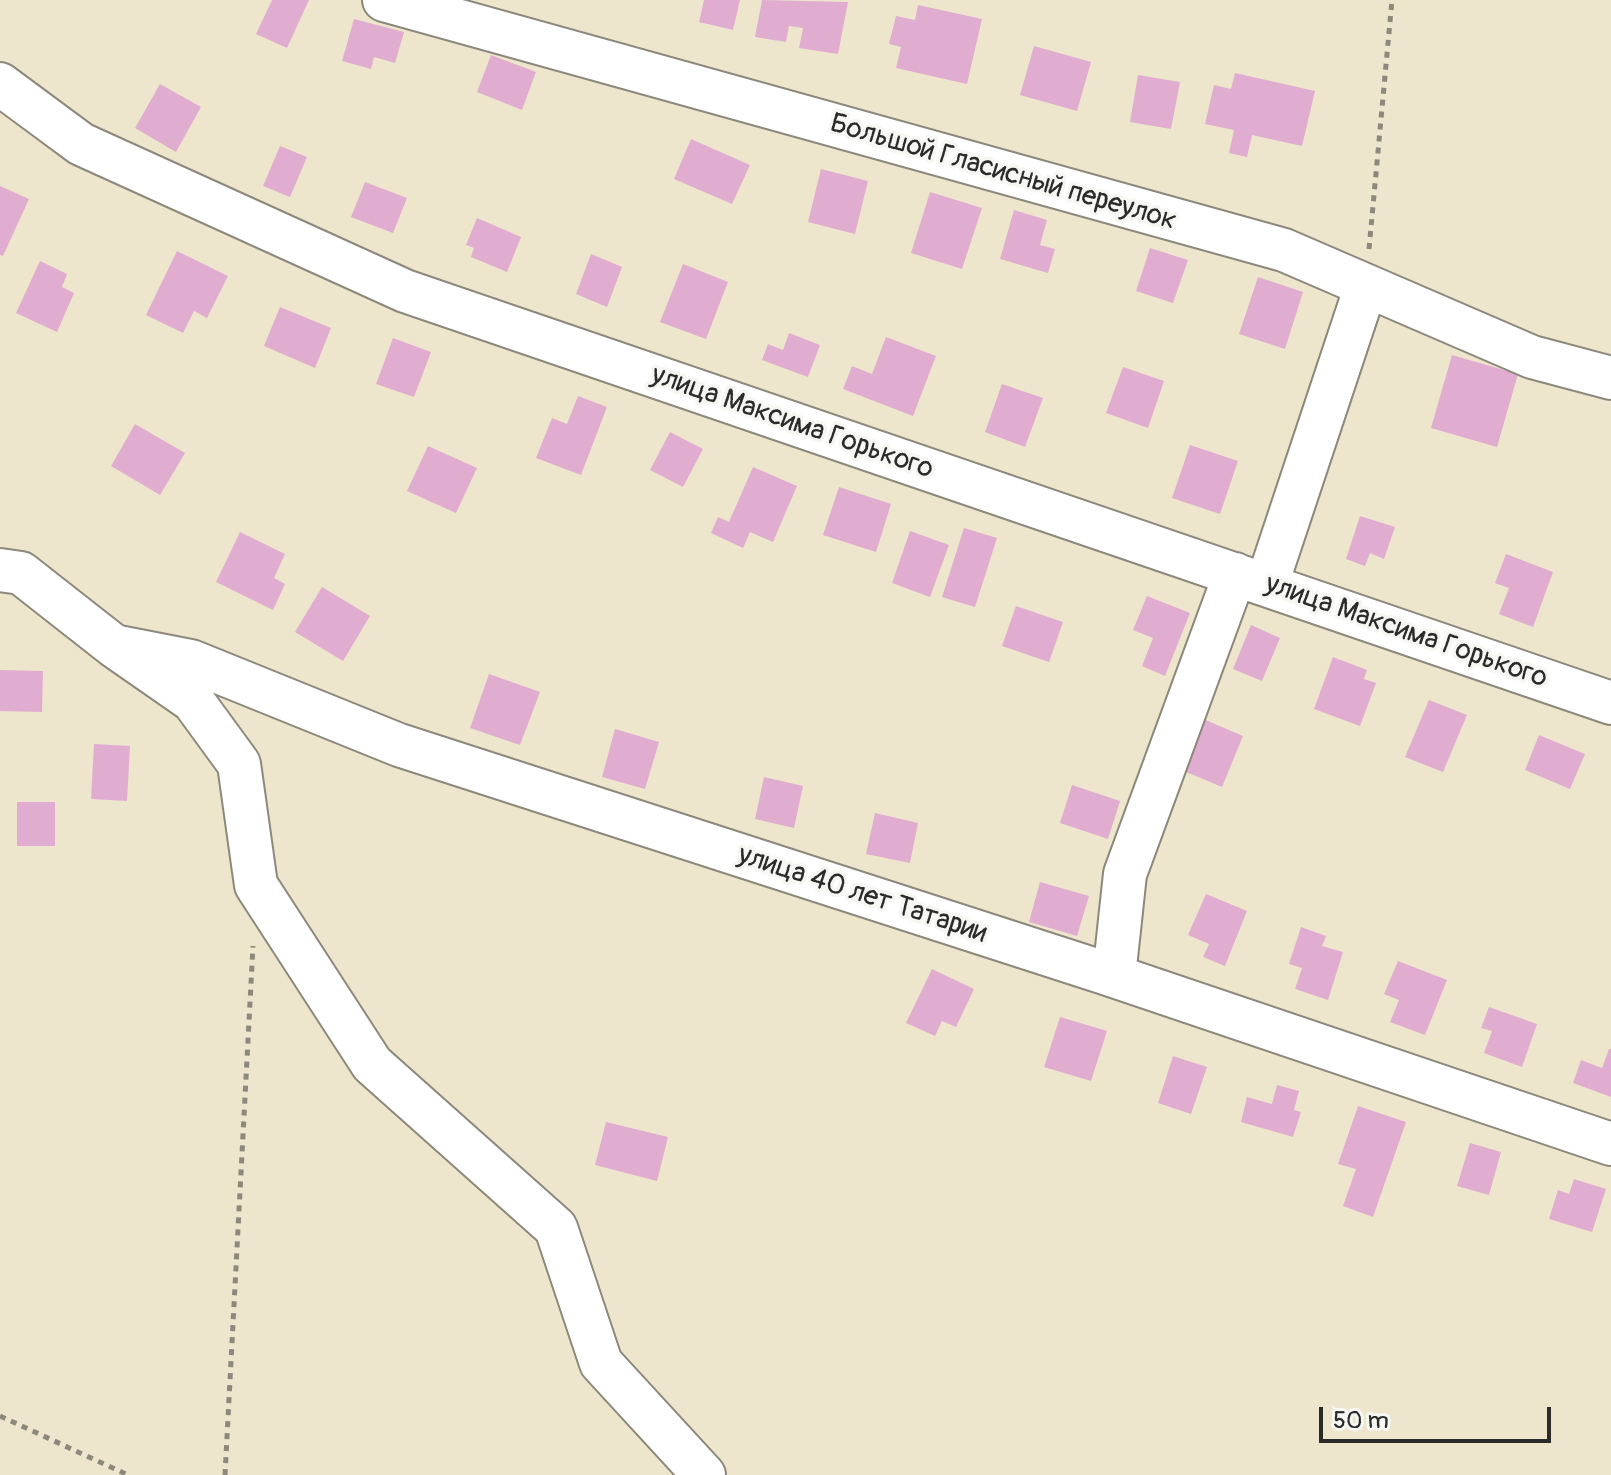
<!DOCTYPE html>
<meta charset="utf-8">
<style>
body{margin:0}
#map{position:relative;width:1611px;height:1475px;overflow:hidden;background:#ede6cc;font-family:Pangolin,sans-serif}
canvas{display:block}
.scale{position:absolute;left:1319px;top:1407px;width:232px;height:36px;box-sizing:border-box;border:4px solid #2b2b2b;border-top:0;padding-left:10px;font-size:24px;line-height:28px;white-space:nowrap;color:#2b2b2b;-webkit-text-stroke:6px #f6f6f2;paint-order:stroke}
</style>
<div id="map">
<canvas width="1611" height="1475"></canvas>
<div class="scale">50 m</div>
</div>
<script>
const g = document.querySelector('canvas').getContext('2d');
g.lineJoin = 'round';
function paint(path, color) { g.fillStyle = color; g.fill(path, 'evenodd'); }
const shape = rows => new Path2D(rows.map(r => 'M' + r).join(''));
function stroke(path, color, width, dash) { g.strokeStyle = color; g.lineWidth = width; g.lineCap = dash ? 'butt' : 'round'; g.setLineDash(dash || []); g.stroke(path); }
function label(font, color, halo, rows, align = 'center') {
  g.font = font + ' Pangolin,sans-serif'; g.lineWidth = 7; g.setLineDash([]); g.textBaseline = 'middle'; g.strokeStyle = halo; g.fillStyle = color; for (const [text, x, y, turn = 0] of rows) {
    g.save(); g.translate(x, y); g.rotate((+turn || 0) * Math.PI / 180); g.textAlign = isNaN(turn) ? turn : align; if (halo) g.strokeText(text, 0, 0); g.fillText(text, 0, 0); g.restore();
  }
}
const building = shape([
 [272,0,309,0,287,48,256,34],
 [704,0,740,0,733,30,699,22],
 [762,0,848,2,838,54,799,48,803,28,789,26,786,42,755,37],
 [918,5,982,19,967,84,896,68,901,47,889,44,896,16,915,20],
 [354,19,404,32,395,63,374,57,371,69,342,61],
 [1034,46,1091,62,1077,111,1020,95],
 [491,55,536,72,522,110,477,92],
 [1235,73,1315,91,1302,146,1252,135,1247,157,1229,153,1234,130,1205,124,1214,85,1231,89],
 [1138,75,1180,82,1171,129,1130,122],
 [160,84,201,107,176,152,135,128],
 [691,139,750,165,732,204,674,179],
 [280,146,307,157,290,197,263,186],
 [821,169,868,181,855,234,808,222],
 [365,182,407,198,393,233,351,217],
 [0,186,29,199,3,256,0,255],
 [930,192,982,208,962,269,911,253],
 [1014,210,1047,220,1040,245,1055,249,1048,273,1000,259],
 [477,218,521,237,507,272,471,257,474,248,466,245],
 [1150,248,1188,260,1173,303,1136,291],
 [177,251,228,276,207,318,194,311,183,333,146,315],
 [591,254,622,267,607,307,576,294],
 [40,261,67,274,62,287,74,293,57,332,16,313],
 [683,264,728,282,706,339,660,322],
 [1258,277,1303,292,1285,349,1239,334],
 [280,307,331,328,315,368,264,346],
 [789,333,820,345,808,377,762,360,768,344,783,350],
 [886,337,936,356,913,416,843,389,852,366,872,374],
 [393,338,431,352,414,397,376,384],
 [1452,355,1518,374,1497,447,1431,428],
 [1123,367,1164,381,1148,428,1106,413],
 [1002,384,1043,398,1025,447,985,432],
 [578,396,607,407,581,475,536,458,552,418,567,424],
 [135,424,185,453,160,495,111,466],
 [670,432,703,449,683,487,650,470],
 [1190,445,1238,461,1220,514,1172,498],
 [428,446,477,468,456,513,407,491],
 [753,467,797,486,773,542,750,532,743,548,711,533,718,517,729,522],
 [839,487,891,504,876,552,823,535],
 [1360,516,1395,527,1384,559,1370,553,1365,566,1346,559],
 [964,528,997,538,975,607,942,597],
 [910,531,949,545,930,597,892,583],
 [240,532,285,554,274,578,285,584,273,610,216,582],
 [1506,554,1553,572,1533,627,1499,614,1509,588,1495,583],
 [322,587,370,616,343,661,295,632],
 [1147,596,1190,613,1165,676,1142,666,1153,638,1133,630],
 [1016,606,1063,622,1049,662,1002,646],
 [1251,625,1280,638,1262,681,1233,669],
 [1333,657,1367,670,1364,679,1376,683,1360,726,1314,709],
 [0,670,43,671,42,712,0,711],
 [489,674,540,692,520,745,470,728],
 [1429,700,1467,715,1443,772,1405,757],
 [1194,715,1243,736,1222,787,1172,766],
 [615,729,659,742,645,789,602,777],
 [1539,735,1585,754,1570,789,1525,770],
 [94,744,130,746,127,801,91,799],
 [764,777,803,786,794,828,755,819],
 [1072,785,1120,801,1108,839,1060,823],
 [17,802,55,802,55,846,17,846],
 [875,813,918,823,910,863,866,854],
 [1040,882,1089,896,1077,936,1029,922],
 [1206,894,1247,911,1225,966,1203,957,1209,944,1188,935],
 [1301,927,1326,936,1322,946,1343,952,1328,1000,1295,989,1302,968,1289,964],
 [1398,961,1447,980,1425,1035,1390,1022,1399,1000,1384,994],
 [932,969,974,989,956,1027,942,1021,935,1036,906,1023],
 [1489,1007,1537,1024,1522,1067,1484,1053,1492,1031,1481,1028],
 [1060,1017,1107,1031,1091,1081,1044,1067],
 [1609,1049,1611,1049,1611,1097,1573,1083,1581,1060,1602,1068],
 [1173,1056,1207,1067,1191,1114,1158,1103],
 [1277,1085,1299,1091,1294,1110,1301,1112,1293,1137,1241,1122,1247,1097,1272,1104],
 [1358,1106,1406,1122,1373,1217,1343,1206,1356,1169,1338,1164],
 [606,1122,668,1137,657,1181,595,1165],
 [1470,1143,1501,1152,1489,1195,1457,1186],
 [1574,1179,1606,1189,1592,1232,1549,1219,1558,1190,1569,1194]
]);
const path = shape([
 [1369,249,1392,0],
 [0,1416,128,1475],
 [225,1475,253,946]
]);
const minor = shape([
 [384,0,1284,250,1532,357,1611,378],
 [0,84,81,144,405,291,1611,703],
 [0,570,21,573,114,646,193,701,239,764,256,885,372,1064,556,1228,601,1363,704,1475],
 [1267,584,1366,286],
 [114,646,191,661,399,745,1105,973,1611,1144],
 [1114,976,1125,874,1235,574]
]);
const streetNames = [
 ["Большой Гласисный переулок",1003,173,16],
 ["улица Максима Горького",792,423,19],
 ["улица Максима Горького",1406,632,19],
 ["улица 40 лет Татарии",862,895,18]
];
paint(building, '#e0add0');
stroke(minor, '#8c887c', 46);
stroke(path, '#8c887c', 5, [6, 6]);
stroke(minor, '#fff', 42);
label('28px', '#2b2b2b', '#f6f6f2', streetNames);
</script>
